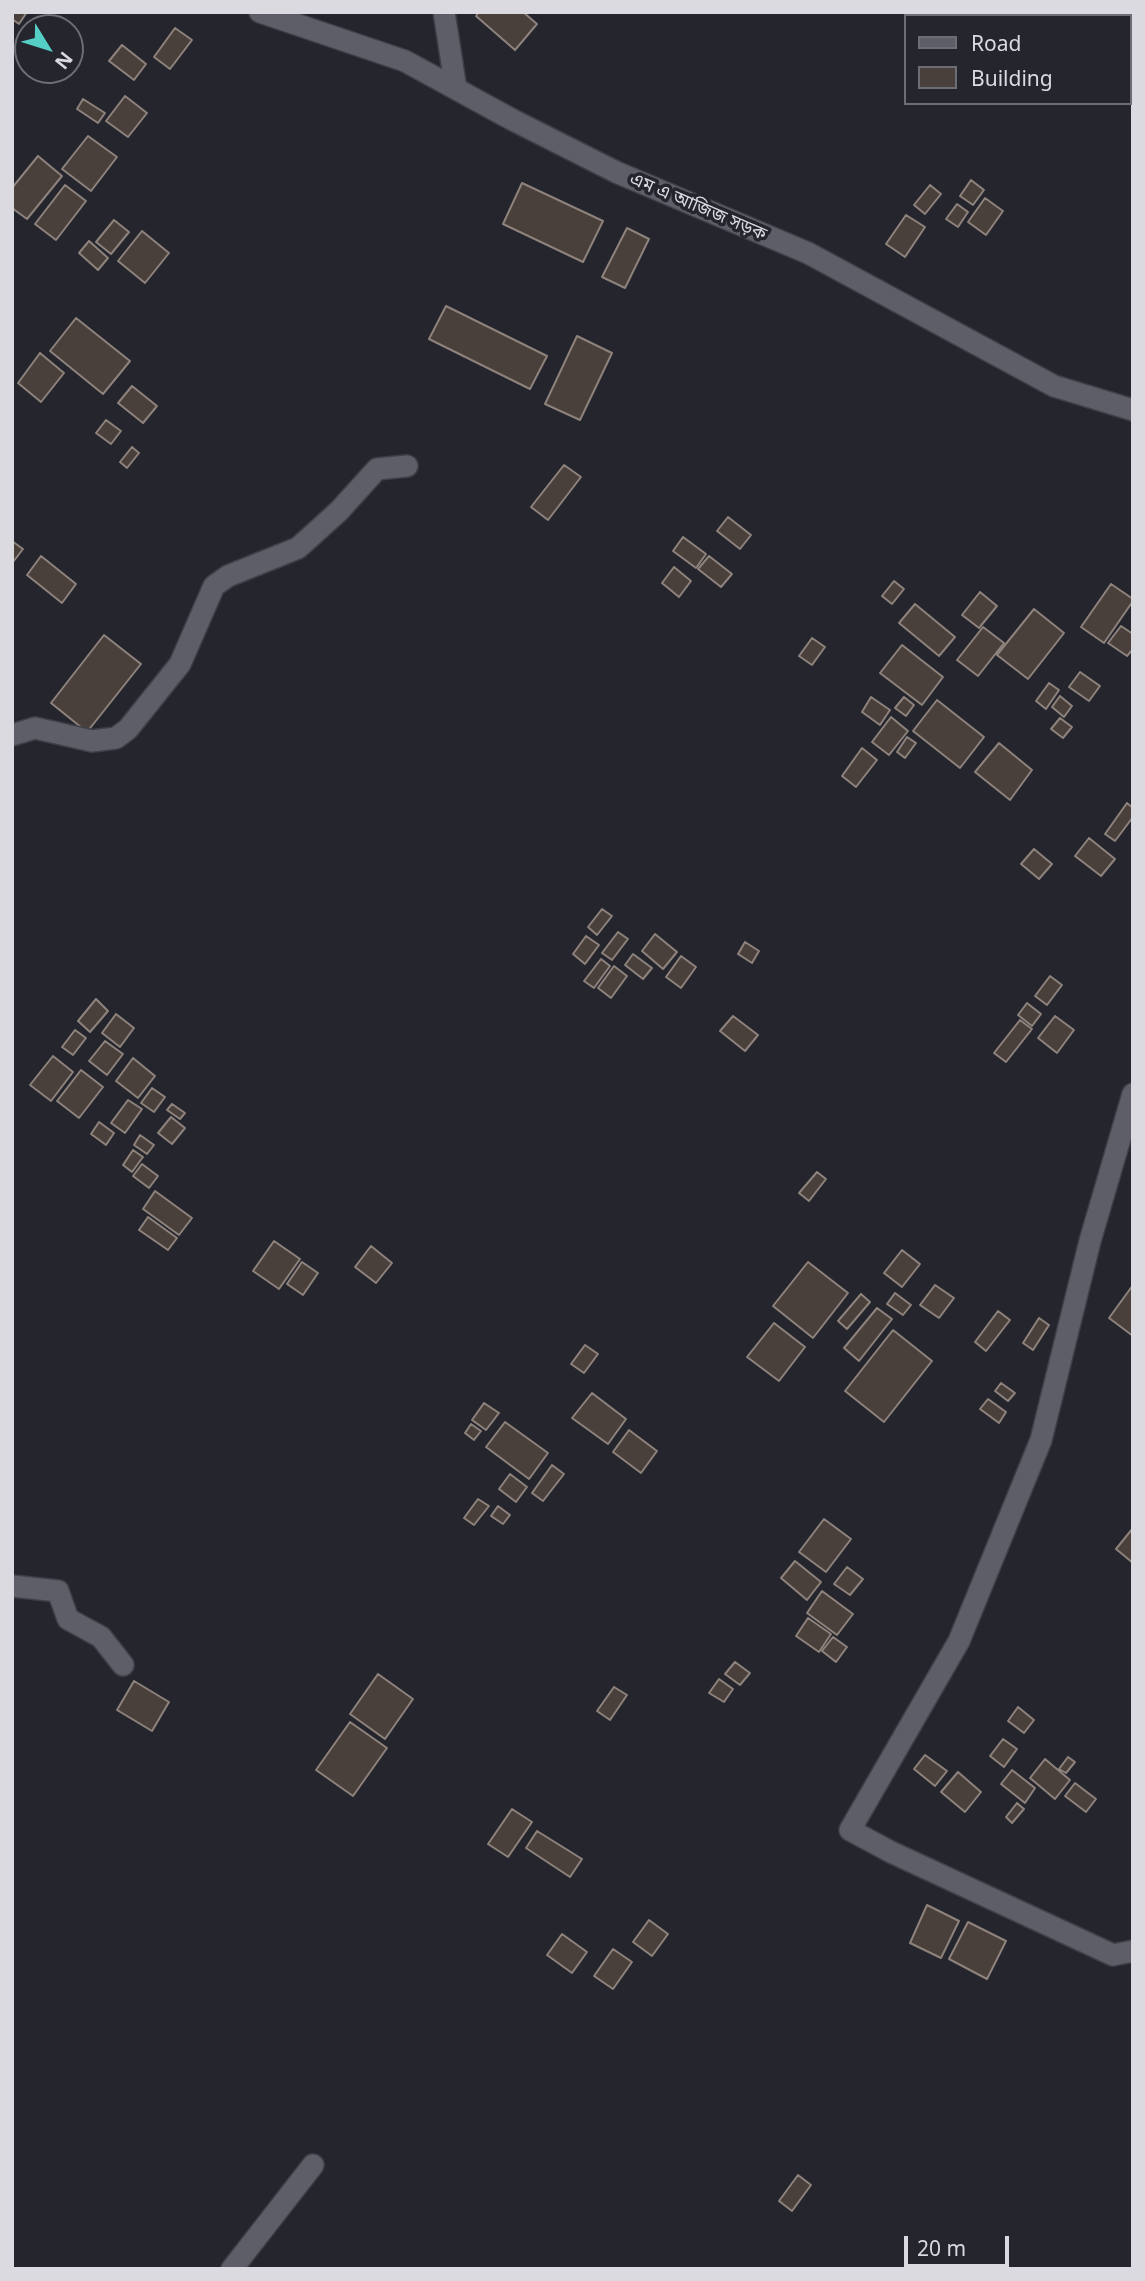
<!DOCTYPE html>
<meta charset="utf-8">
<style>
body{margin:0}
#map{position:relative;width:1145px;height:2281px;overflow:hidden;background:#25252e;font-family:"Noto Sans",sans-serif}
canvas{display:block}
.frame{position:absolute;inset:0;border:14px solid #dadae0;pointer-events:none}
.legend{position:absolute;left:904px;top:14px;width:228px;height:91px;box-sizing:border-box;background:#25252e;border:2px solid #6d6d75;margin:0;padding:9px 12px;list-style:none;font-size:21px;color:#dadae0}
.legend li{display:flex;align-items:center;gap:14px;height:35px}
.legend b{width:35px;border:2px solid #6d6d75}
.north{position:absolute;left:14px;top:14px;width:70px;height:70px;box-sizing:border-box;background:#25252e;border:2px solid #6d6d75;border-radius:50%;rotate:128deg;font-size:19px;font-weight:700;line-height:28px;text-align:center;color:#dadae0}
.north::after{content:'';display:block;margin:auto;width:24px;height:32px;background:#55cec5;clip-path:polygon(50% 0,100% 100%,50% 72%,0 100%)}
.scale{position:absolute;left:904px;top:2236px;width:105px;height:32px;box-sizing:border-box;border:4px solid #dadae0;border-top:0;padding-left:9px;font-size:21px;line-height:24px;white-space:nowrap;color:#dadae0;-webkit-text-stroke:5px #25252e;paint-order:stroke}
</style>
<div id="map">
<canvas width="1145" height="2281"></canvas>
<div class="frame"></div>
<ul class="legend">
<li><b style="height:9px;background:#5d5e68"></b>Road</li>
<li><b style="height:19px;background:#4a403b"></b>Building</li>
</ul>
<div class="north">N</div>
<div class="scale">20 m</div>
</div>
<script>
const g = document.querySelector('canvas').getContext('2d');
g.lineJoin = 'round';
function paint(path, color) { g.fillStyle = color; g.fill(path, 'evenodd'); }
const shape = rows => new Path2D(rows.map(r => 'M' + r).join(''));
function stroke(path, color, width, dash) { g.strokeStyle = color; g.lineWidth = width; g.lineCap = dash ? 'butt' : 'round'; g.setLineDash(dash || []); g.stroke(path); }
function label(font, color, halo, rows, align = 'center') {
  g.font = font + ' "Noto Sans","Noto Sans Bengali",sans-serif'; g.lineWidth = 7; g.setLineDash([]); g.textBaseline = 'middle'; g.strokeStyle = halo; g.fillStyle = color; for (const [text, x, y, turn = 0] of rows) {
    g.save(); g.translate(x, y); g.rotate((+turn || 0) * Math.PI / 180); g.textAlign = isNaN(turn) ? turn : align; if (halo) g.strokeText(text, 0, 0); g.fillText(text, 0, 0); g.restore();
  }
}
const building = shape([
 [12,12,27,12,19,24,12,19,12,12],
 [479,12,523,12,537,24,515,50,476,16,479,12],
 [175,28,192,40,170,69,154,57,175,28],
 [122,45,146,64,134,80,109,61,122,45],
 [125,96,147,113,128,137,106,121,125,96],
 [83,99,105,113,98,123,77,109,83,99],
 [88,136,117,157,91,191,62,169,88,136],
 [38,156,62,176,27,219,12,208,12,188,38,156],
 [971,180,984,190,973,205,960,196,971,180],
 [522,183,603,221,583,262,503,224,522,183],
 [65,185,86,201,56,240,35,224,65,185],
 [930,185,941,194,925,214,914,205,930,185],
 [985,198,1003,211,986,235,968,222,985,198],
 [957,204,968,212,958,227,946,219,957,204],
 [906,215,925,227,905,257,886,244,906,215],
 [114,220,129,232,111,254,96,242,114,220],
 [627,228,649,239,625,288,602,277,627,228],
 [142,231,169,253,145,283,118,261,142,231],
 [89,241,108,258,98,270,79,253,89,241],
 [446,306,547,356,530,389,429,339,446,306],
 [76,318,130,361,103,394,50,351,76,318],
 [577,336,612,353,580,420,545,404,577,336],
 [40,353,64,373,41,402,18,383,40,353],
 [132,386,157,406,143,423,118,403,132,386],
 [106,420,121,431,111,444,96,433,106,420],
 [132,447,139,453,127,468,120,462,132,447],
 [564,465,581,477,548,520,531,507,564,465],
 [728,517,751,535,740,549,717,531,728,517],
 [683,537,706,554,696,568,673,551,683,537],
 [12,541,23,549,13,562,12,561,12,541],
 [41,556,76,584,62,603,27,575,41,556],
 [709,556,732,574,721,587,698,569,709,556],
 [674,567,691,581,679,597,662,583,674,567],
 [894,581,904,589,892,604,882,596,894,581],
 [1111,584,1133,599,1133,601,1104,643,1081,627,1111,584],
 [980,592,997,606,979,628,962,615,980,592],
 [915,604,955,637,939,656,899,623,915,604],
 [1034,609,1064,633,1028,679,997,655,1034,609],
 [1121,626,1133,634,1133,649,1127,656,1108,643,1121,626],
 [983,627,1004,643,978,676,957,660,983,627],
 [104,635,141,664,87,732,51,703,104,635],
 [812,638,825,647,812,665,799,656,812,638],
 [902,645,943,677,922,705,880,673,902,645],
 [1080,672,1100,686,1089,701,1069,687,1080,672],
 [1049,683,1059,690,1046,709,1036,701,1049,683],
 [1060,696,1072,706,1064,717,1052,707,1060,696],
 [871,697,890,710,880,725,862,712,871,697],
 [904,697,914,705,906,716,895,708,904,697],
 [937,700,984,737,960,768,913,731,937,700],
 [891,717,908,731,889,755,872,742,891,717],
 [1060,718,1072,727,1063,738,1051,729,1060,718],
 [907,737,916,743,905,758,897,752,907,737],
 [999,743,1032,770,1010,800,975,772,999,743],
 [862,748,877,760,856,787,842,776,862,748],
 [1127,803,1133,808,1133,817,1115,841,1105,834,1127,803],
 [1089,838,1115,859,1101,876,1075,856,1089,838],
 [1034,849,1052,864,1039,879,1021,864,1034,849],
 [602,909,612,916,597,935,588,927,602,909],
 [618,932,628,939,612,960,602,953,618,932],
 [655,934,677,952,663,969,642,951,655,934],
 [586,936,599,945,585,964,573,954,586,936],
 [745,942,759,951,752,963,738,954,745,942],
 [633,954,652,968,643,979,625,965,633,954],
 [681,956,696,967,681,988,666,977,681,956],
 [601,959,610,966,594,988,584,981,601,959],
 [614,966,627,976,611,998,598,988,614,966],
 [1050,976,1062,985,1047,1005,1035,996,1050,976],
 [96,999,108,1011,90,1032,78,1021,96,999],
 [1027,1003,1041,1014,1032,1026,1018,1015,1027,1003],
 [116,1014,134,1028,120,1047,102,1033,116,1014],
 [733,1016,758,1035,745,1051,720,1031,733,1016],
 [1055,1016,1074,1030,1057,1053,1038,1038,1055,1016],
 [1020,1020,1032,1029,1006,1062,994,1053,1020,1020],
 [75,1030,86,1038,73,1055,62,1047,75,1030],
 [105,1041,123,1054,107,1075,89,1061,105,1041],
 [53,1056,73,1072,51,1101,30,1085,53,1056],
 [133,1058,155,1076,138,1098,116,1081,133,1058],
 [81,1070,103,1087,79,1118,57,1101,81,1070],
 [152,1088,165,1097,154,1112,141,1103,152,1088],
 [128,1100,142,1109,125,1133,111,1123,128,1100],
 [172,1104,185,1113,180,1119,167,1110,172,1104],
 [171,1117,185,1128,172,1144,158,1133,171,1117],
 [99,1122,114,1133,106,1145,91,1134,99,1122],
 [140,1135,154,1145,147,1154,134,1145,140,1135],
 [133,1150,143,1157,132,1172,123,1165,133,1150],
 [142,1164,158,1176,149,1188,133,1176,142,1164],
 [817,1172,826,1179,809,1201,799,1193,817,1172],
 [155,1191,192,1218,179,1235,143,1209,155,1191],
 [148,1217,177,1238,168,1250,139,1230,148,1217],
 [274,1241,300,1259,279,1289,253,1271,274,1241],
 [371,1246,392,1263,376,1283,355,1267,371,1246],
 [902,1250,920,1264,902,1287,884,1273,902,1250],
 [302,1262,318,1273,303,1295,287,1284,302,1262],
 [808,1262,848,1293,813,1338,773,1306,808,1262],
 [935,1285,954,1298,939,1318,920,1305,935,1285],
 [1133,1285,1133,1336,1109,1318,1133,1285],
 [895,1293,911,1305,903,1315,887,1304,895,1293],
 [861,1294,870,1302,847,1329,838,1321,861,1294],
 [877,1308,892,1319,859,1361,844,1348,877,1308],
 [998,1311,1010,1320,986,1351,975,1342,998,1311],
 [1039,1318,1049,1325,1033,1350,1023,1343,1039,1318],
 [774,1323,805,1347,779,1381,747,1357,774,1323],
 [893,1330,932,1361,884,1422,845,1391,893,1330],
 [585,1345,598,1354,584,1373,571,1364,585,1345],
 [1001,1383,1015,1393,1008,1401,995,1391,1001,1383],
 [592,1393,626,1419,608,1444,572,1418,592,1393],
 [988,1399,1006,1412,999,1423,980,1409,988,1399],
 [484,1403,499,1413,486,1430,472,1420,484,1403],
 [505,1422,548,1453,529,1479,486,1447,505,1422],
 [471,1424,481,1431,474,1440,465,1433,471,1424],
 [629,1430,657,1451,641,1473,613,1452,629,1430],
 [552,1465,564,1474,543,1501,532,1493,552,1465],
 [510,1474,527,1487,516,1502,499,1489,510,1474],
 [478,1499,489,1506,474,1525,464,1518,478,1499],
 [498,1506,510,1515,503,1524,491,1516,498,1506],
 [824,1519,851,1539,826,1572,799,1552,824,1519],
 [1133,1528,1133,1563,1116,1549,1133,1528],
 [795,1561,821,1582,807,1600,781,1578,795,1561],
 [847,1567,863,1579,850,1595,834,1584,847,1567],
 [822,1591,853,1614,837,1635,807,1613,822,1591],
 [808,1618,831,1634,819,1652,796,1636,808,1618],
 [833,1637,847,1647,836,1662,822,1651,833,1637],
 [735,1662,750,1673,740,1685,725,1674,735,1662],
 [378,1674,413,1699,385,1739,350,1714,378,1674],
 [719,1679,733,1689,724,1702,709,1693,719,1679],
 [134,1681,169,1702,152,1731,117,1710,134,1681],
 [614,1687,627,1695,610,1720,597,1711,614,1687],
 [1018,1707,1034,1720,1024,1733,1008,1721,1018,1707],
 [350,1722,387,1748,353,1796,316,1770,350,1722],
 [1003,1739,1017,1749,1004,1767,990,1756,1003,1739],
 [925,1755,947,1771,935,1786,914,1769,925,1755],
 [1068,1757,1075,1762,1066,1773,1059,1769,1068,1757],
 [1045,1759,1070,1780,1055,1799,1030,1778,1045,1759],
 [1012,1770,1035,1788,1025,1803,1001,1784,1012,1770],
 [958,1772,981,1792,965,1812,941,1792,958,1772],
 [1075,1783,1096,1799,1086,1812,1065,1796,1075,1783],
 [1017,1803,1024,1809,1012,1823,1006,1817,1017,1803],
 [512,1809,532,1822,508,1857,488,1844,512,1809],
 [537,1831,582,1859,570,1877,526,1848,537,1831],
 [927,1905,959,1921,941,1958,910,1943,927,1905],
 [649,1920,668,1934,652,1956,633,1942,649,1920],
 [968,1922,1006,1941,987,1979,949,1959,968,1922],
 [562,1934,587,1952,572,1973,547,1955,562,1934],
 [613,1949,632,1962,613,1989,594,1976,613,1949],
 [798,2175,811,2185,792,2211,779,2201,798,2175]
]);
const minor = shape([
 [260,12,405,61,511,119,616,172,808,253,1054,386,1133,410],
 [444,12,456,89],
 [12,735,35,728,92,741,116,738,128,729,180,664,214,586,228,576,298,548,339,511,377,469,407,466],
 [1133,1094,1090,1241,1041,1440,959,1641,850,1830,891,1852,1113,1955,1133,1951],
 [12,1586,58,1591,68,1619,101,1637,123,1665],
 [232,2269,313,2165]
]);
const streetNames = [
 ["এম এ আজিজ সড়ক",698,207,23]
];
paint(building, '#4a403b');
stroke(building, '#8d827c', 2);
stroke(minor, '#3f4046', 24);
stroke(minor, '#5d5e68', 21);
label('18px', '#dadae0', '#25252e', streetNames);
</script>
